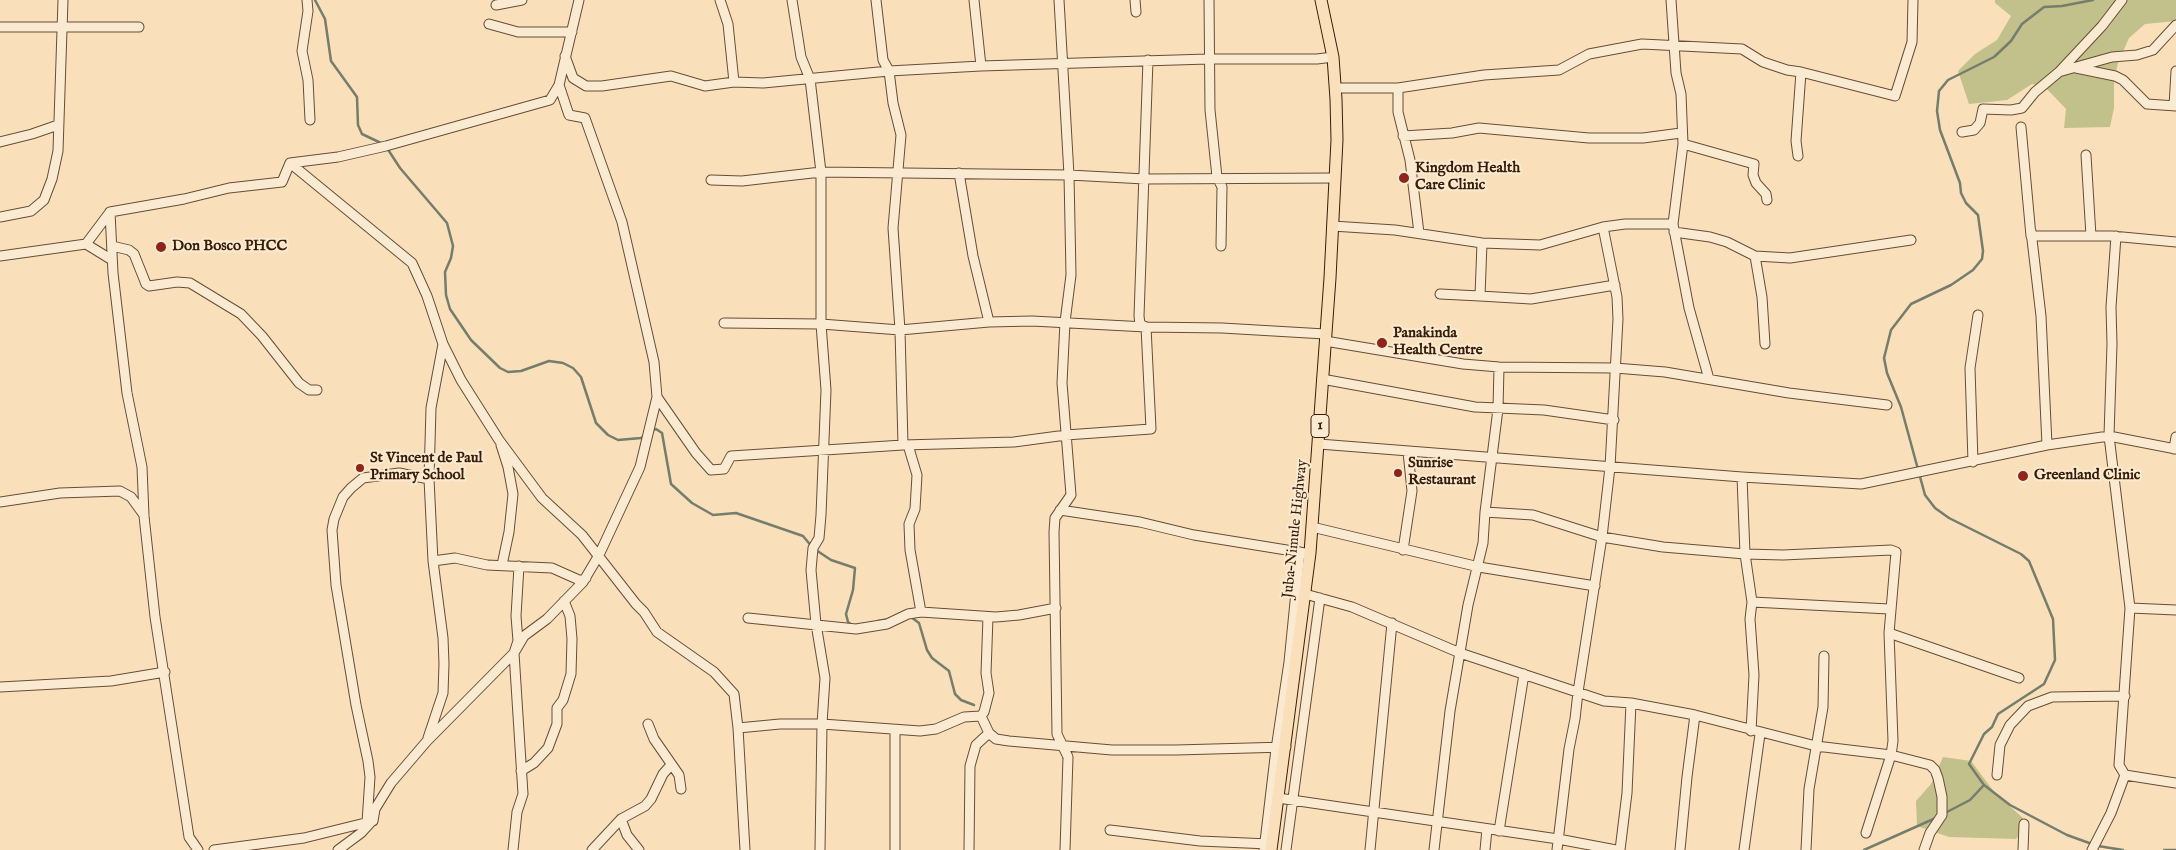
<!DOCTYPE html>
<meta charset="utf-8">
<style>
body{margin:0}
canvas{display:block;background:#f9dfba}
</style>
<canvas width="2176" height="850"></canvas>
<script>
const g = document.querySelector('canvas').getContext('2d');
g.lineJoin = 'round';
function paint(path, color) { g.fillStyle = color; g.fill(path, 'evenodd'); }
const shape = rows => new Path2D(rows.map(r => 'M' + r).join(''));
function stroke(path, color, width, dash) { g.strokeStyle = color; g.lineWidth = width; g.lineCap = dash ? 'butt' : 'round'; g.setLineDash(dash || []); g.stroke(path); }
function label(font, color, halo, rows, align = 'center') {
  g.font = font + ' "IM FELL English",serif'; g.lineWidth = 4; g.setLineDash([]); g.textBaseline = 'middle'; g.strokeStyle = halo; g.fillStyle = color; for (const [text, x, y, turn = 0] of rows) {
    g.save(); g.translate(x, y); g.rotate((+turn || 0) * Math.PI / 180); g.textAlign = isNaN(turn) ? turn : align; if (halo) g.strokeText(text, 0, 0); g.fillText(text, 0, 0); g.restore();
  }
}
const green = shape([
 [1995,0,2176,0,2176,21,2145,24,2129,38,2118,63,2114,81,2114,108,2110,127,2064,128,2066,109,2045,87,2032,84,2007,100,1969,104,1958,71,1975,54,1997,40,2011,16,1995,3],
 [1943,757,1971,761,1995,793,2023,818,2024,829,2016,839,1949,837,1917,826,1916,801,1931,784]
]);
const stream = shape([
 [315,0,325,19,331,61,357,97,358,125,362,134,383,144],
 [387,148,400,168,447,223,453,246,451,258,445,272,446,295,450,309,471,340,500,368,508,372,521,371,549,361,563,363,573,368,581,377,596,423,608,435,618,440,641,438,645,435],
 [652,431,656,429,662,433,671,484,692,503,713,515,736,513,803,536,813,548,831,560,855,568,853,590,846,614,848,622,853,626],
 [911,617,919,623,927,650,932,658,949,671,955,694,961,700,974,705],
 [878,621,889,619],
 [1945,813,1970,800,1984,785],
 [2092,844,2067,835,2010,805,1984,785,1969,764,1984,734,1992,727,1998,714,2044,684,2055,660,2053,619,2029,561,2021,554,1949,518,1935,508,1925,495,1901,407,1887,373,1884,358,1891,330,1911,304,1951,285,1973,270,1982,259,1983,251,1978,215,1966,203,1961,193,1960,183,1940,130,1937,111,1939,91,1948,80,1994,57,2011,41,2022,24,2044,7,2062,6,2093,0],
 [2098,846,2123,850],
 [1864,850,1938,817],
 [2164,850,2176,850]
]);
const minor = shape([
 [307,0,308,11,302,51,308,80,310,120],
 [720,0,728,24,734,82],
 [792,0,801,57,810,79,821,172,821,324,826,390,821,515,819,538,813,548,811,570,816,624,825,678,822,724,820,850],
 [876,0,883,60,889,71,893,103,901,135,893,228,900,330,903,445],
 [974,0,981,66],
 [1059,0,1069,175,1071,275,1065,322,1062,383,1071,495,1055,518,1054,532,1057,734,1068,757,1065,850],
 [1135,0,1136,12],
 [1209,0,1210,110,1217,177,1222,187,1221,246],
 [1671,0,1676,73,1681,94,1683,144,1673,224,1689,308,1709,379],
 [496,5,522,0],
 [489,24,518,32,572,32],
 [0,27,139,27],
 [565,56,573,78,586,86,602,86,671,76,705,86,734,82,763,83,889,71,981,66,1208,59,1317,59,1333,57],
 [2076,68,2115,76,2123,80,2147,104,2176,106],
 [2062,71,2112,57,2137,55,2153,50,2176,25],
 [559,85,569,115,585,118,622,222,654,362,657,397,696,453,711,470,724,469,731,456,903,445,1014,442,1066,435,1151,429,1146,327,1140,324,1139,316,1148,60],
 [1335,88,1398,88,1398,112,1410,160,1419,233],
 [1398,88,1484,75,1559,70,1589,54,1642,44,1742,49,1763,62,1787,70,1801,72,1895,96,1912,42,1913,0],
 [2174,106,2176,71],
 [2021,127,2031,236,2112,236,2176,242],
 [1962,132,1974,130,1980,123,1983,109,2011,110,2022,108,2035,92,2059,72,2102,26,2122,0],
 [1403,136,1452,133,1479,128,1589,138,1643,138,1681,133],
 [0,142,32,134,58,125],
 [1683,144,1754,164,1753,175,1756,183,1766,194,1767,200],
 [2086,155,2091,236],
 [1798,156,1796,141,1801,72],
 [290,163,412,263,427,296,443,344,461,380,499,440,542,498,582,535,636,604,644,612,657,632,714,672,734,694,738,728,745,850],
 [290,163,338,157,386,146,550,100,559,85,579,0],
 [959,173,973,256,989,322],
 [711,180,742,181,821,172,1069,175,1145,179,1335,178],
 [0,217,31,211,44,200,52,179,58,151,63,0],
 [1332,226,1395,230,1482,243,1540,245,1603,227,1625,224,1673,224],
 [2031,231,2041,316,2047,445],
 [1674,232,1710,237,1727,242,1755,256,1790,258,1911,240],
 [2116,236,2111,307,2112,344,2109,436,2130,608,2119,765,2125,775,2176,783],
 [1482,243,1480,296,1531,299,1615,285],
 [86,244,112,260],
 [112,246,129,250,134,254,146,284,149,286,177,282,190,283,241,314,262,336,299,383,309,390,317,390],
 [0,256,86,244,110,212],
 [1755,256,1762,297,1765,344],
 [1440,294,1480,296],
 [724,323,821,324,900,330,989,322,1032,321,1146,327,1222,328,1325,334],
 [1325,341,1463,364,1499,367,1615,368,1665,372,1789,393,1887,405],
 [1322,379,1475,407,1544,410,1614,420],
 [1319,444,1742,477,1861,484,2047,445,2109,436,2176,449],
 [501,445,508,467,513,494,509,532,502,565],
 [908,445,917,475,915,509,909,524,910,550,921,612],
 [2174,449,2176,437],
 [1973,462,1970,368,1978,315],
 [1742,477,1745,554,1752,602,1750,619,1754,675,1751,731],
 [0,502,60,493,120,491,131,497,144,515],
 [1060,510,1140,522,1194,535,1305,553],
 [1485,512,1533,515,1602,537,1663,547,1745,554,1783,555,1891,550,1896,552,1889,633,1893,741,1891,755,1866,833],
 [1312,527,1479,567,1595,586],
 [1403,550,1412,491,1408,452],
 [433,561,455,558,487,565,552,568,579,580,583,580,586,578],
 [1305,594,1352,607,1460,653,1604,701,1631,703,1695,715,1816,746,1891,755,1930,765,1935,770,1938,778,1942,797,1942,815,1930,833,1924,850],
 [1752,602,1889,609],
 [2130,608,2176,610],
 [748,618,856,629,887,624,908,614,921,612,996,617,1019,615,1056,608],
 [1889,633,2019,678],
 [0,687,111,681,165,672],
 [981,716,989,733,996,739,1009,741,1112,750,1176,750,1286,747],
 [648,724,654,739,679,775,681,789],
 [738,728,780,724,822,724,920,731,936,729,964,717,981,716,984,712,989,693,986,673,988,617],
 [428,738,443,693,444,664,443,638,433,561,429,479,431,408,443,344],
 [521,771,534,763,548,748,557,724,557,708,563,700,571,674,572,639,570,616,564,601],
 [1997,775,2000,745,2010,725,2028,706,2052,697,2125,696],
 [1278,798,1558,839,1616,850],
 [621,819,627,835,639,850],
 [367,822,370,777,368,761,356,705,336,585,332,530,334,519,343,497,351,488,363,478,399,473,429,479],
 [1110,830,1200,841,1269,844],
 [1499,831,1524,674],
 [198,850,189,837,155,617,144,516,142,467,127,393,113,273,110,212,184,199,229,188,282,182,290,163],
 [214,850,304,838,373,821,375,809,391,783,427,741,514,653,524,636,547,619,583,582,599,555,640,467,657,397],
 [338,850,361,833,372,821],
 [513,850,517,812,523,794,514,653,518,641,516,616,519,566],
 [592,850,621,819,645,806,651,799,663,774,671,765],
 [895,850,895,730],
 [969,850,970,766,976,745,989,733],
 [1264,850,1276,749,1289,662,1300,552],
 [1286,850,1320,598],
 [1370,850,1392,623],
 [1434,850,1450,711,1468,605,1483,543,1485,512,1498,409,1499,367],
 [1485,850,1487,829],
 [1557,850,1569,749,1575,719,1578,692,1602,537,1610,467,1618,319,1617,297,1603,227],
 [1620,850,1627,793,1631,703],
 [1680,850,1687,777,1695,715],
 [1744,850,1760,734],
 [1806,850,1809,789,1823,707,1824,656],
 [2023,850,2024,824],
 [2092,850,2111,813,2125,775]
]);
const major = shape([
 [1271,850,1310,553,1330,278,1337,140,1336,99,1333,57,1321,0]
]);
const markers = [
 [1404,178,6,"#8f2418"],
 [161,247,6,"#8f2418"],
 [1382,343,6,"#8f2418"],
 [360,468,5,"#8f2418"],
 [1398,473,5,"#8f2418"],
 [2023,476,6,"#8f2418"]
];
const shields = [
 [1320,426,18]
];
const shieldNames = [
 ["1",1320,426]
];
const poiNames = [
 ["Kingdom Health",1415,169],
 ["Care Clinic",1415,186],
 ["Don Bosco PHCC",172,247],
 ["Panakinda",1393,334],
 ["Health Centre",1393,351],
 ["St Vincent de Paul",370,459],
 ["Primary School",370,476],
 ["Sunrise",1408,464],
 ["Restaurant",1408,481],
 ["Greenland Clinic",2034,476]
];
const streetNames = [
 ["Juba–Nimule Highway",1296,529,-84]
];
paint(green, '#c2c18c');
stroke(stream, '#757d6c', 2.5);
stroke(minor, '#684d34', 11);
stroke(major, '#381c07', 13);
stroke(minor, '#fbead2', 9);
stroke(major, '#f9dfba', 11);
for (const [x, y, r, color] of markers) { const dot = new Path2D(); dot.arc(x, y, r, 0, 2 * Math.PI); g.fillStyle = color; g.fill(dot); stroke(dot, '#fbead2', 2); }
for (const [x, y, w] of shields) { const box = new Path2D(); box.roundRect(x - w / 2, y - 11.5, w, 23, 4); g.fillStyle = '#fbead2'; g.fill(box); stroke(box, '#381c07', 1); }
label('bold 14px', '#381c07', null, shieldNames);
label('bold 15px', '#381c07', '#fbead2', poiNames, 'left');
label('15px', '#381c07', '#fbead2', streetNames);
</script>
